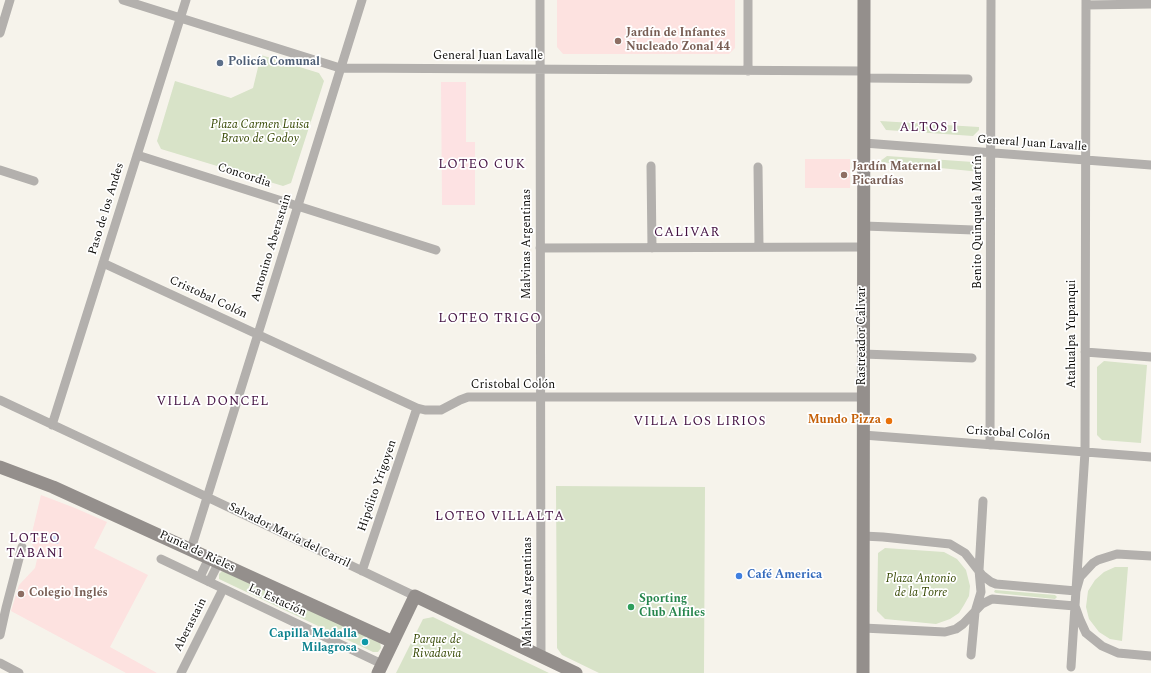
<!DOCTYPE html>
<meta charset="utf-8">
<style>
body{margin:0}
canvas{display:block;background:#f6f3eb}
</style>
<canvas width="1151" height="673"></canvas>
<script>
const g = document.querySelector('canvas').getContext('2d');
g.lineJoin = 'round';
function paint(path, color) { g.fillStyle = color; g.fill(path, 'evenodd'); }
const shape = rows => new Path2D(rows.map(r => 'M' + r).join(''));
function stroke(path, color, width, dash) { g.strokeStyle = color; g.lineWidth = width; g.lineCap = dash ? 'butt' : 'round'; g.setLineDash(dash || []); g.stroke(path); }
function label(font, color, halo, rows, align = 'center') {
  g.font = font + ' Spectral,serif'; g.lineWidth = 3.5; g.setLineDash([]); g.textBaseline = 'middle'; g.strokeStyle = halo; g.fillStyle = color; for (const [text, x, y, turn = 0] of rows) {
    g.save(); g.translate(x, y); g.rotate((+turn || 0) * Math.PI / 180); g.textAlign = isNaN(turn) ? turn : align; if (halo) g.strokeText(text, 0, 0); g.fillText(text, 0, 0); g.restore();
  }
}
const industrial = shape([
 [441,82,466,82,466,142,475,142,475,205,442,205]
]);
const education = shape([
 [557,0,735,0,735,48,729,54,563,54,557,47],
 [805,159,850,159,850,188,805,188],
 [41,495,75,508,107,522,94,548,148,575,110,647,157,673,126,673,11,611,19,585,35,568,38,555,30,541]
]);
const green = shape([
 [261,55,319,73,324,81,291,183,283,186,161,149,157,141,175,81,231,98,253,88],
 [880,121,979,127,979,130,973,136,886,130],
 [887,156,973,162,981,172,879,162],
 [1104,361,1147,365,1141,443,1102,440,1097,435,1097,367],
 [556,486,705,487,704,673,599,673,562,655,557,648],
 [885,548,944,552,957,559,966,570,970,586,969,596,964,605,959,613,950,619,936,624,885,619,877,611,878,553],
 [1115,567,1128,567,1122,641,1110,639,1099,632,1089,619,1086,607,1088,591,1095,580,1104,572],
 [222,571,380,642,381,648,378,652,373,652,219,579,219,574],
 [995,590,1055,595,1057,597,1055,599,996,593,994,592],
 [433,617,476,638,549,673,396,673,423,619]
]);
const water = shape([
 [45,533,60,537,58,544,44,539]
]);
const street = shape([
 [123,0,340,68,864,71],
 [540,0,541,656],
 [748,0,748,71],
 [1086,5,1151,4],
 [0,33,10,0],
 [864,78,968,79],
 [864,143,1151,165],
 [137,155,436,250],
 [651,166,652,248],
 [758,167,759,247],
 [0,170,34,181],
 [864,226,974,230],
 [540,248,864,247],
 [103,263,417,408,425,410,441,410,460,400,468,397,863,397],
 [1085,352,1151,357],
 [863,354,972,358],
 [0,400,207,497,415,596],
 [52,425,186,0],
 [863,435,1151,457],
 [990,445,991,0],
 [863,536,883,537,950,544,965,553,982,575,991,582,996,584,1076,591,1080,577,1093,563,1098,560,1117,554,1151,556],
 [191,549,362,0],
 [161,559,382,664],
 [362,571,417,408],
 [200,577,209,558],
 [209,582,219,562],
 [863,628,945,632,956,629,963,624,982,604,992,599,1075,606,1080,620,1086,633,1102,646,1118,653,1151,656],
 [0,635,6,608,22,547],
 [971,655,975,612,981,592,979,570,983,501],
 [0,663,19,673],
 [1071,667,1085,452,1086,0],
 [181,673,223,589]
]);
const secondary = shape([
 [0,467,53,487,393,642],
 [378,673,415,596,576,673],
 [863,673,864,0]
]);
const markers = [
 [618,41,4,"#8d6e63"],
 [220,63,4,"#5c6f8a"],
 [844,175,4,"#8d6e63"],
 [889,421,4,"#e8710a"],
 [739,576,4,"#3f7fe0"],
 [21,594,4,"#8d6e63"],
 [631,607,4,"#2e9e5b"],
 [365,642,4,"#0f9aa8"]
];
const educationNames = [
 ["Jardín de Infantes",626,34],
 ["Nucleado Zonal 44",626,48],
 ["Jardín Maternal",852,168],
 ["Picardías",852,182],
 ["Colegio Inglés",29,594]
];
const streetNames = [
 ["General Juan Lavalle",488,57],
 ["General Juan Lavalle",1032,144,4],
 ["Concordia",244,176,18],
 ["Paso de los Andes",107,209,-73],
 ["Benito Quinquela Martín",979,222,-90],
 ["Malvinas Argentinas",528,244,-90],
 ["Antonino Aberastain",272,248,-73],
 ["Cristobal Colón",208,298,25],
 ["Atahualpa Yupanqui",1073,334,-90],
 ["Rastreador Calivar",863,336,-90],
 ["Cristobal Colón",513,386],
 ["Cristobal Colón",1008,434,4],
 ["Hipólito Yrigoyen",378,486,-71],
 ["Salvador María del Carril",289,536,26],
 ["Punta de Rieles",197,552,25],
 ["Malvinas Argentinas",529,592,-90],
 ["La Estación",277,601,25],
 ["Aberastain",191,625,-63]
];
const serviceNames = [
 ["Policía Comunal",228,63]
];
const parkNames = [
 ["Plaza Carmen Luisa",260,126],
 ["Bravo de Godoy",260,140],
 ["Plaza Antonio",921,580],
 ["de la Torre",921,594],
 ["Parque de",437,641],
 ["Rivadavia",437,655]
];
const foodNames = [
 ["Mundo Pizza",881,421]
];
const shopNames = [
 ["Café America",747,576]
];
const leisureNames = [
 ["Sporting",639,600],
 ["Club Alfiles",639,614]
];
const cultureNames = [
 ["Capilla Medalla",357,635],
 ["Milagrosa",357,649]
];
const neighbourhoodNames = [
 ["ALTOS I",929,128],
 ["LOTEO CUK",482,165],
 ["CALIVAR",687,233],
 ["LOTEO TRIGO",490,319],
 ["VILLA DONCEL",213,402],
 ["VILLA LOS LIRIOS",700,422],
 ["LOTEO VILLALTA",500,517],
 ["LOTEO",35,539],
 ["TABANI",35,554]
];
paint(industrial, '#fde2e3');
paint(education, '#fde2e0');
paint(green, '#d8e3c8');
paint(water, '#c6dbfa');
stroke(street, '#b3b0ad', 9);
stroke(secondary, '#948f8c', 13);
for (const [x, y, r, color] of markers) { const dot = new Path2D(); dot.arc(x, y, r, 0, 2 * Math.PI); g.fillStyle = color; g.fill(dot); stroke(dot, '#fff', 1.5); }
label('bold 12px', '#785e54', '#fff', educationNames, 'left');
label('12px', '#0e0d0a', '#fff', streetNames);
label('bold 12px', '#4e5e75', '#fff', serviceNames, 'left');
label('italic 12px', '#374904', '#fff', parkNames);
label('bold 12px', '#c56008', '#fff', foodNames, 'right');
label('bold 12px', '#366cbe', '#fff', shopNames, 'left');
label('bold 12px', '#27864d', '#fff', leisureNames, 'left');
label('bold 12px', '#0d838f', '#fff', cultureNames, 'right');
g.letterSpacing = '1px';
label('13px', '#441242', '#fff', neighbourhoodNames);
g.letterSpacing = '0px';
</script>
